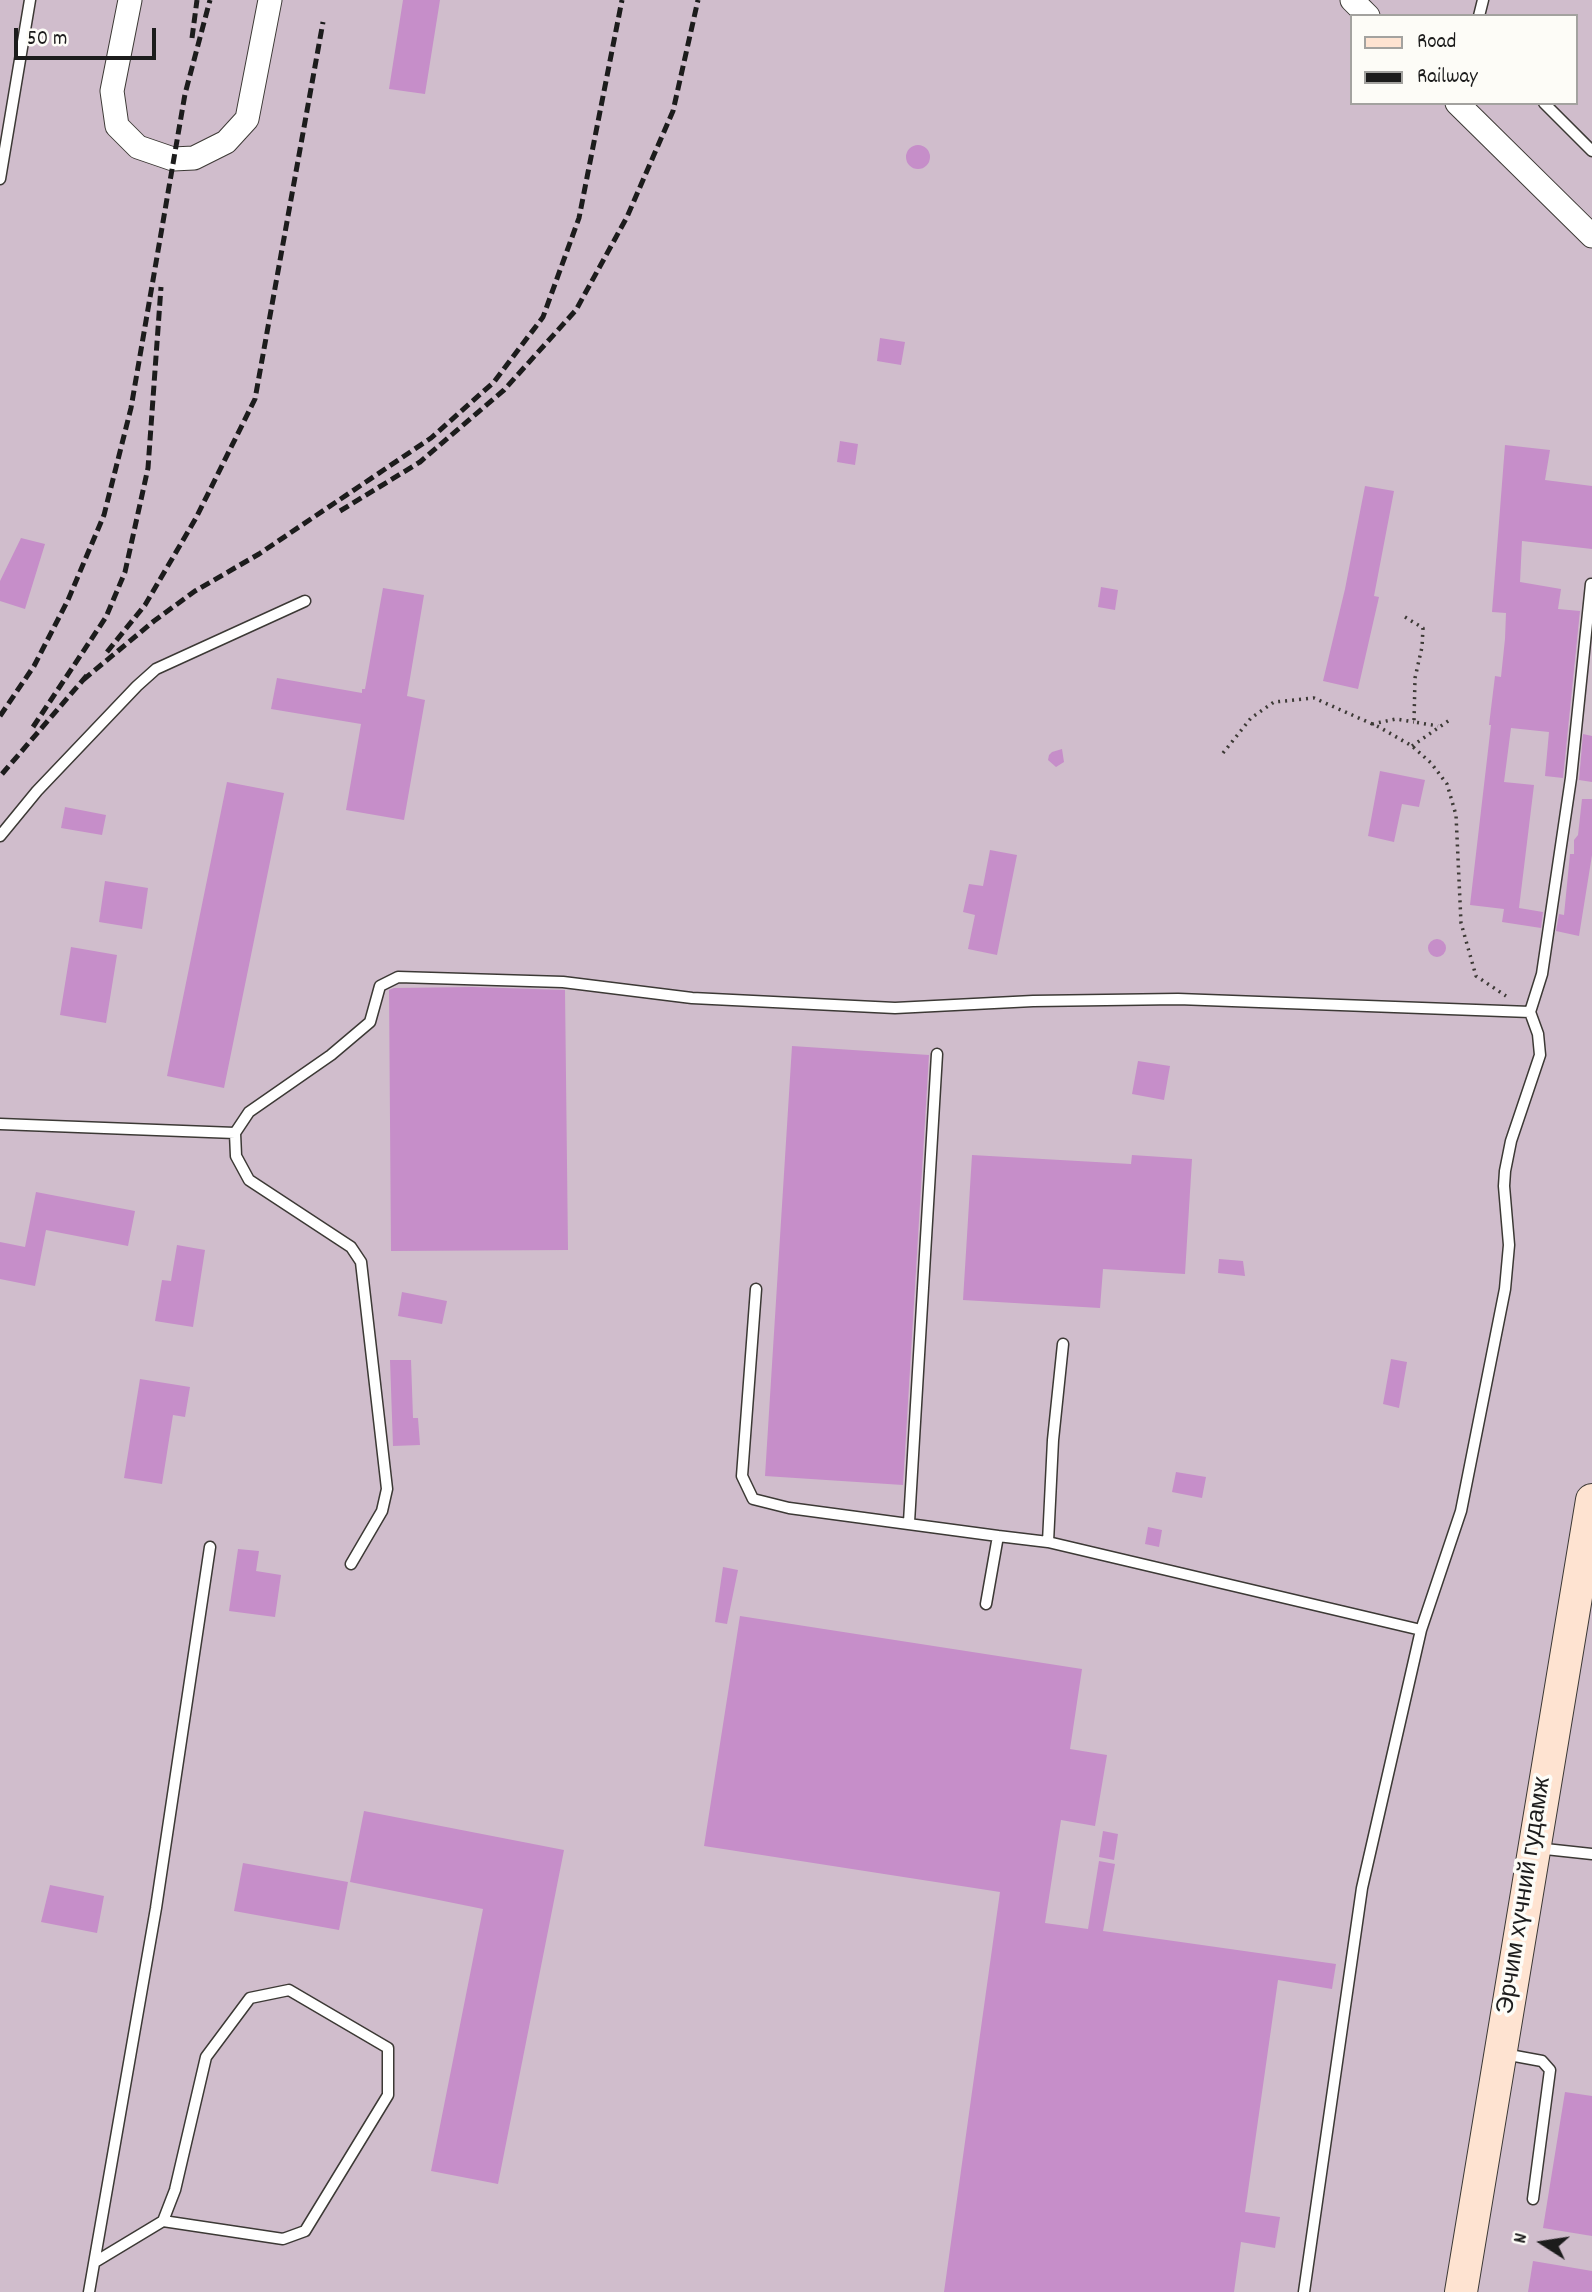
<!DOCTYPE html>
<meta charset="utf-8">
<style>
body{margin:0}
#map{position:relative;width:1592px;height:2292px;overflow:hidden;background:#efe0c0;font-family:Dekko,sans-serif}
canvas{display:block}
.legend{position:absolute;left:1350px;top:14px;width:228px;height:91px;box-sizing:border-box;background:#fdfcf7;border:2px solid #a3a29f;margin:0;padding:9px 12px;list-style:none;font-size:21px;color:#1c1c1c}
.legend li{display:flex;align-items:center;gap:14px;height:35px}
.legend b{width:35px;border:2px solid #a3a29f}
.north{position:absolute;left:1508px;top:2208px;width:70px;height:70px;-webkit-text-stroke:5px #fdfcf7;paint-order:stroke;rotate:282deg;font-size:19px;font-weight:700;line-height:28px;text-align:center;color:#1c1c1c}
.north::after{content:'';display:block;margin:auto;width:24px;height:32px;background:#1c1c1c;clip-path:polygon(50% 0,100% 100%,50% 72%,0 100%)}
.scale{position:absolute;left:14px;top:28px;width:142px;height:32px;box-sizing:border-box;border:4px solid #1c1c1c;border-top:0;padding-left:9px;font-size:21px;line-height:24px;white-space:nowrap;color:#1c1c1c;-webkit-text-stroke:5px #fdfcf7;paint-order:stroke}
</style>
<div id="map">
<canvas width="1592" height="2292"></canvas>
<ul class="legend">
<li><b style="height:9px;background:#fee3d1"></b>Road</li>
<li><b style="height:9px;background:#1c1c1c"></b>Railway</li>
</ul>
<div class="north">N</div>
<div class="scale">50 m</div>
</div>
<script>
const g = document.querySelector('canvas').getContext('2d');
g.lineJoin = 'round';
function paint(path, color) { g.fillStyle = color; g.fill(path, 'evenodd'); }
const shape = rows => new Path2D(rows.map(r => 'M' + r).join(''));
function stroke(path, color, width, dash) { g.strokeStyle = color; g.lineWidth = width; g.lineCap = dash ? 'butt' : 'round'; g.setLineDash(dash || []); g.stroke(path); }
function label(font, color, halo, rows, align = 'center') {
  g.font = font + ' Dekko,sans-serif'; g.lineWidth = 7; g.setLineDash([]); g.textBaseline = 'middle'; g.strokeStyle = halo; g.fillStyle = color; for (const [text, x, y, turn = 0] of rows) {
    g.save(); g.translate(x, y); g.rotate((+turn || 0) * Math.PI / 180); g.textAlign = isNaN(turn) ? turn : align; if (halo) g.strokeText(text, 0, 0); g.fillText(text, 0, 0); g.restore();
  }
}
const industrial = shape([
 [0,0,1592,0,1592,2292,0,2292],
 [1352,16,1576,16,1576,103,1352,103]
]);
const building = shape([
 [403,0,440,0,425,94,389,89],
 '906 157a12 12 0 1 1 24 0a12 12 0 1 1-24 0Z',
 [880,338,905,342,901,365,877,361],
 [840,441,858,444,855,465,837,462],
 [1505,445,1550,450,1545,480,1592,486,1592,549,1522,541,1520,582,1561,589,1558,609,1580,611,1563,778,1545,776,1549,732,1511,728,1504,782,1534,785,1519,908,1543,912,1541,928,1502,922,1504,909,1470,905,1491,725,1489,725,1495,676,1501,677,1505,639,1506,613,1492,612],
 [1365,486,1394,491,1374,596,1379,597,1358,689,1323,681,1345,589],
 [21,538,45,544,25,609,0,601,0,581],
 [1101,587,1118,590,1115,610,1098,607],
 [383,588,424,595,407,696,425,700,404,820,346,810,361,724,271,709,277,678,362,693,362,689,365,689],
 [1583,734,1592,736,1592,782,1579,780],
 [1062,749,1064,762,1056,767,1048,760,1049,755,1052,752],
 [1380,771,1425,780,1419,807,1402,804,1394,842,1368,836],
 [227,782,284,793,224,1088,167,1076],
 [1582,799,1592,799,1592,855,1579,936,1556,931,1559,914,1564,915,1570,854,1574,854,1574,840,1578,835],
 [65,807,106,815,102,835,61,828],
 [990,850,1017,855,997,955,968,949,975,915,963,912,969,884,983,886],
 [105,881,148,888,142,929,99,922],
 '1428 948a9 9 0 1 1 18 0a9 9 0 1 1-18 0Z',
 [71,947,117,955,106,1023,60,1015],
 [472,987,565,990,568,1250,391,1251,389,990,394,988],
 [792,1046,929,1055,903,1485,765,1476],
 [1138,1061,1170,1066,1164,1100,1132,1094],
 [972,1155,1131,1164,1132,1155,1192,1159,1185,1274,1103,1269,1100,1308,963,1300],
 [36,1192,135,1211,128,1246,46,1230,35,1286,0,1279,0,1242,25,1247],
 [177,1245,205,1250,193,1327,155,1321,162,1280,171,1281],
 [1219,1259,1243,1261,1245,1276,1218,1273],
 [402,1292,447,1301,442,1324,398,1316],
 [1391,1359,1407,1362,1399,1408,1383,1404],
 [390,1360,411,1360,413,1418,418,1418,420,1445,393,1446],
 [140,1379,190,1387,185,1417,173,1415,162,1484,124,1478],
 [1176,1472,1206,1477,1202,1498,1172,1492],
 [1148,1527,1162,1530,1159,1547,1145,1544],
 [238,1549,259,1551,256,1571,281,1575,275,1617,229,1611],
 [723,1567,738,1570,727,1624,715,1622],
 [740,1616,1082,1669,1070,1749,1107,1755,1095,1826,1061,1820,1045,1923,1088,1929,1099,1861,1115,1864,1103,1931,1336,1964,1332,1989,1278,1980,1245,2212,1280,2217,1275,2248,1241,2242,1234,2292,944,2292,1000,1892,704,1846],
 [364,1811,564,1850,498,2184,431,2171,483,1909,350,1882],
 [1103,1831,1118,1834,1114,1860,1099,1857],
 [243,1863,348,1882,339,1930,234,1911],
 [50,1885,104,1896,97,1933,41,1922],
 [1565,2092,1592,2096,1592,2236,1543,2228],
 [1533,2261,1592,2271,1592,2292,1528,2292]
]);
const path = shape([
 [1405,617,1423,628,1422,647,1415,678,1414,722,1438,726],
 [1372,724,1396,719,1414,722],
 [1412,746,1451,719],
 [1223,753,1251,718,1274,702,1314,698,1379,727,1412,746,1431,763,1447,784,1456,815,1461,923,1476,976,1506,996]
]);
const lane = shape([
 [1479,16,1483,0],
 [1544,103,1592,151],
 [0,179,30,0],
 [0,836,37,791,137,686,156,669,305,601],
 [0,1124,235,1133],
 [756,1289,742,1476,753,1499,789,1508,998,1536],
 [909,1522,937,1054],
 [1048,1542,1053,1440,1063,1344],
 [351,1564,382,1511,387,1489,361,1262,351,1247,249,1180,236,1156,235,1133,249,1112,331,1055,370,1022,380,986,398,977,563,982,692,998,895,1008,1033,1001,1178,999,1530,1012],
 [986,1604,998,1536,1048,1542,1421,1630],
 [1536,1848,1592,1854],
 [1504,2054,1542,2061,1550,2070,1533,2199],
 [95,2262,163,2221,175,2190,206,2057,250,1998,289,1990,388,2048,388,2095,305,2231,283,2239,163,2221],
 [89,2292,156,1908,210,1547],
 [1304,2292,1362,1888,1421,1630,1461,1511,1505,1289,1509,1245,1504,1186,1505,1171,1511,1141,1540,1055,1538,1034,1530,1012,1542,974,1571,778,1591,584]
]);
const street = shape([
 [130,0,112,91,117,126,138,147,173,159,194,158,226,142,247,119,270,0],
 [1352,0,1368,16],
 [1457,103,1592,236]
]);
const secondary = shape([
 [1461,2292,1592,1500]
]);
const rail = shape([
 [192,38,197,0],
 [340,511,420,462,504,390,576,310,627,217,673,111,698,0],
 [107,652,145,605,196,518,255,399,323,22],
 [83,680,154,621,195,591,259,554,431,438,494,382,543,317,579,218,622,0],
 [0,716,34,666,68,600,104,515,131,408,185,94,210,0],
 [33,727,106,617,125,572,148,468,161,287],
 [2,774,89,673]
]);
const streetNames = [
 ["Эрчим хүчний гудамж",1527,1896,-81]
];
paint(industrial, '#d0bdcc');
paint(building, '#c68ec9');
stroke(lane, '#3c3935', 13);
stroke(street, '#3c3935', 25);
stroke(secondary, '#3c3935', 34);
stroke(path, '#3c3935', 3.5, [2, 5]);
stroke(lane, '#fff', 10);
stroke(street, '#fff', 23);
stroke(secondary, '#fee3d1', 32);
stroke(rail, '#1c1c1c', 5, [10, 5]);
label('24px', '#1c1c1c', '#fdfcf7', streetNames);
</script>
